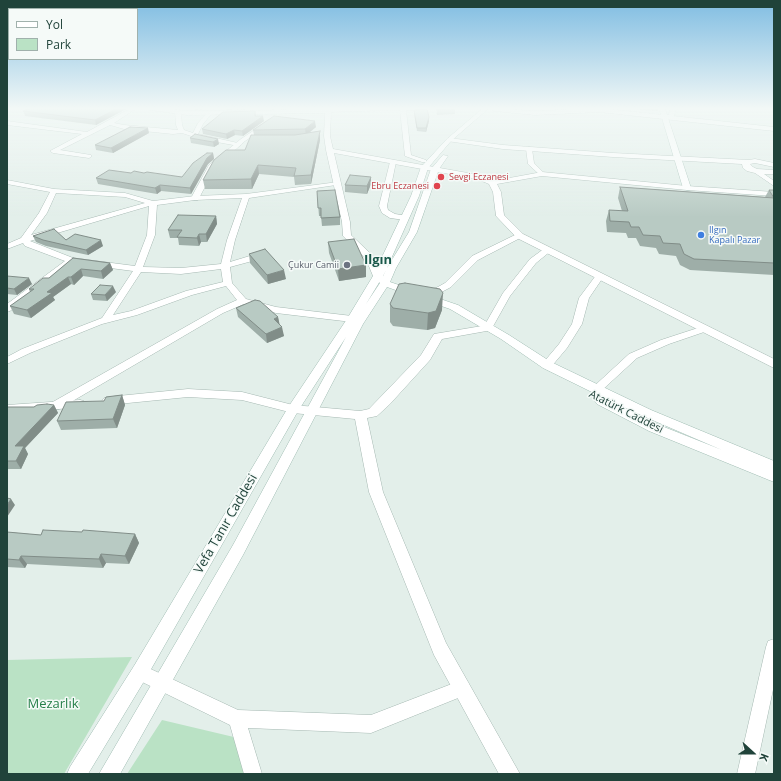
<!DOCTYPE html>
<meta charset="utf-8">
<style>
body{margin:0}
#map{position:relative;width:781px;height:781px;overflow:hidden;background:#e3efea;font-family:"Open Sans",sans-serif}
canvas{display:block}
.frame{position:absolute;inset:0;border:8px solid #20433a;pointer-events:none}
.legend{position:absolute;left:8px;top:8px;width:130px;height:52px;box-sizing:border-box;background:#f5faf8;border:1px solid #a0b1ac;margin:0;padding:5px 7px;list-style:none;font-size:12px;color:#20433a}
.legend li{display:flex;align-items:center;gap:8px;height:20px}
.legend b{width:20px;border:1px solid #a0b1ac}
.north{position:absolute;left:733px;top:733px;width:40px;height:40px;-webkit-text-stroke:3px #f5faf8;paint-order:stroke;rotate:111deg;font-size:11px;font-weight:700;line-height:16px;text-align:center;color:#20433a}
.north::after{content:'';display:block;margin:auto;width:14px;height:18px;background:#20433a;clip-path:polygon(50% 0,100% 100%,50% 72%,0 100%)}
</style>
<div id="map">
<canvas width="781" height="781"></canvas>
<div class="frame"></div>
<ul class="legend">
<li><b style="height:5px;background:#fff"></b>Yol</li>
<li><b style="height:11px;background:#bae2c5"></b>Park</li>
</ul>
<div class="north">K</div>
</div>
<script>
const g = document.querySelector('canvas').getContext('2d');
g.lineJoin = 'round';
function paint(path, color) { g.fillStyle = color; g.fill(path, 'evenodd'); }
const shape = rows => new Path2D(rows.map(r => 'M' + r).join(''));
function stroke(path, color, width, dash) { g.strokeStyle = color; g.lineWidth = width; g.lineCap = dash ? 'butt' : 'round'; g.setLineDash(dash || []); g.stroke(path); }
function label(font, color, halo, rows, align = 'center') {
  g.font = font + ' "Open Sans",sans-serif'; g.lineWidth = 3; g.setLineDash([]); g.textBaseline = 'middle'; g.strokeStyle = halo; g.fillStyle = color; for (const [text, x, y, turn = 0] of rows) {
    g.save(); g.translate(x, y); g.rotate((+turn || 0) * Math.PI / 180); g.textAlign = isNaN(turn) ? turn : align; if (halo) g.strokeText(text, 0, 0); g.fillText(text, 0, 0); g.restore();
  }
}
const green = shape([
 [132,657,64,774,7,774,7,660],
 [162,720,238,738,245,774,127,774]
]);
const minor = shape([
 [131,108,137,108,114,123,124,125,178,130,176,125,175,112,178,110,181,112,182,125,184,130,193,133,198,123,209,111,212,113,203,124,198,134,242,144,239,146,200,139,182,133,173,134,124,129,110,125,60,150,91,155,91,157,89,158,53,153,50,151,82,134,7,125,7,121,87,132,131,108],
 [492,108,535,111,599,108,774,127,774,131,599,112,535,115,494,111,492,110,492,108],
 [529,147,532,149,534,163,544,173,544,175,540,175,528,164,526,149,529,147],
 [393,160,396,162,387,206,388,210,395,214,408,216,408,220,405,220,390,218,382,213,379,206,390,162,393,160],
 [7,180,54,189,125,193,153,201,195,196,246,194,338,182,339,183,336,185,249,198,235,240,230,262,253,255,257,258,256,260,230,267,232,283,246,299,276,307,352,316,357,319,352,322,276,313,244,304,223,313,59,409,51,409,49,406,51,403,217,309,237,300,226,286,192,295,137,315,102,324,30,353,7,364,7,357,22,349,102,318,133,271,73,263,10,311,7,312,7,304,65,261,25,246,23,243,7,249,7,244,21,238,39,213,50,192,7,184,7,180],
 [56,193,125,197,145,203,31,235,47,213,56,193],
 [242,198,227,240,221,264,181,268,143,267,155,235,157,205,195,200,242,198],
 [149,206,147,235,135,266,73,258,30,241,149,206],
 [221,269,223,282,186,291,131,311,113,315,141,272,181,274,221,269],
 [517,234,520,234,524,236,478,260,451,287,438,294,427,295,422,292,424,290,436,288,445,283,472,256,517,234],
 [545,248,551,248,552,250,536,263,510,296,491,330,485,330,483,328,503,293,530,259,545,248],
 [600,273,604,276,589,298,582,324,567,348,551,367,543,367,542,365,543,363,559,344,572,324,579,298,597,274,600,273],
 [704,326,707,327,709,329,707,331,669,344,637,358,600,392,592,392,591,389,629,354,661,340,704,326],
 [774,639,774,685,755,774,737,774,766,647,768,641,774,639],
 [140,664,238,710,371,715,462,680,468,682,470,688,468,694,371,733,248,728,262,774,244,774,230,725,134,678,132,672,134,666,140,664]
]);
const tertiary = shape([
 [147,108,162,108,187,111,250,111,325,108,421,108,418,110,406,110,411,155,426,160,426,162,422,162,405,156,400,110,331,112,330,136,333,149,479,175,493,181,542,172,687,186,774,192,774,196,687,190,542,176,497,184,501,192,504,215,523,234,774,359,774,368,517,238,496,216,493,192,489,184,477,179,334,153,350,222,351,235,373,256,382,275,390,283,385,286,382,285,373,276,366,259,343,236,342,222,326,150,324,136,325,113,187,115,150,110,147,108],
 [265,123,270,124,245,141,215,168,198,200,192,200,191,198,209,165,241,139,265,123],
 [449,138,503,145,613,153,749,160,755,159,774,163,774,167,755,163,750,164,753,167,757,169,774,170,774,174,764,174,774,181,774,186,755,173,747,171,743,168,742,164,613,157,503,149,447,141,447,139,449,138],
 [488,325,492,326,493,328,492,330,442,339,430,360,390,404,377,416,367,418,383,492,446,643,520,774,499,774,434,655,369,492,355,419,293,413,242,400,188,397,108,405,104,404,102,401,104,398,108,397,188,389,242,392,293,405,360,411,369,409,421,355,434,334,488,325],
 [80,400,84,401,86,404,84,407,7,413,7,405,80,400]
]);
const secondary = shape([
 [483,108,489,108,451,141,428,168,419,196,387,268,409,232,431,169,443,155,448,156,439,169,417,232,396,268,390,282,458,305,509,335,551,362,651,410,774,461,774,482,649,431,597,404,595,401,597,398,604,398,543,368,501,339,450,309,387,287,363,324,243,555,120,774,99,774,233,545,346,337,298,411,146,678,88,774,67,774,70,767,134,666,289,406,347,319,373,276,411,196,421,167,447,139,483,108],
 [386,270,380,283,366,304,383,276,386,270],
 [615,403,643,416,722,450,659,425,615,403],
 [659,108,665,108,667,115,669,115,670,108,676,108,674,117,668,118,691,188,690,190,687,190,683,188,659,108]
]);
const wall = shape([
 [31,108,128,108,96,125,25,116,23,111],
 [181,108,204,108,202,110],
 [226,108,257,108,256,109,226,110],
 [436,108,455,108,455,114,437,115],
 [640,108,659,108,658,111,640,110],
 [414,110,429,121,426,132,417,131,414,113],
 [255,111,256,116,264,121,243,136,235,135,227,139,203,134,202,129],
 [316,127,309,133,320,140,311,184,295,185,294,177,259,174,252,189,205,189,203,180,245,150,254,135,253,130],
 [149,133,113,153,96,150,95,145],
 [195,134,219,144,214,147,191,143,190,138],
 [213,153,214,159,208,164,191,194,161,191,157,194,98,184,96,178,131,173,144,173,182,177],
 [371,177,371,184,367,194,345,192,345,185],
 [620,187,765,197,769,190,774,190,774,275,690,270,680,265,676,256,659,254,656,248,640,246,636,238,628,238,626,233,607,232,606,221,609,210,622,211,618,198],
 [317,191,340,217,340,225,322,226,321,216,319,216],
 [216,216,217,224,207,242,201,242,199,246,179,245,178,238,170,238,168,230],
 [33,236,66,240,103,246,88,255,46,246,36,242],
 [328,242,366,265,366,277,339,281,329,253],
 [249,254,286,279,268,284,250,263],
 [73,258,110,263,113,270,103,279,83,276,74,285,71,284,53,297,55,300,31,318,14,314,10,306,30,292,29,289,49,278],
 [7,276,32,284,17,295,7,294],
 [116,292,107,301,93,300,91,294],
 [390,304,442,310,435,328,427,330,393,326,390,322],
 [236,308,278,317,279,324,284,336,267,343,238,317],
 [122,395,125,405,117,428,61,430,57,421],
 [54,405,58,413,25,448,28,454,21,469,7,469,7,407,34,407],
 [7,532,41,535,135,534,139,543,129,564,106,563,103,568,27,564,25,568,7,567]
]);
const shadedWall = shape([
 [118,108,128,108,96,125,95,120],
 [263,116,264,121,243,136,242,131],
 [429,117,429,121,426,132,426,128],
 [315,121,316,127,306,135,305,129],
 [148,128,149,133,113,153,111,148],
 [234,130,235,135,227,139,226,134],
 [320,131,320,140,311,184,311,175],
 [218,139,219,144,214,147,213,142],
 [213,153,214,159,208,164,191,194,190,188,207,158],
 [258,165,259,174,252,189,251,179],
 [371,177,371,184,367,194,367,186],
 [160,185,161,191,157,194,155,188],
 [216,216,217,224,207,242,206,234],
 [199,234,201,242,199,246,197,238],
 [101,240,103,246,88,255,86,250],
 [110,263,113,270,103,279,101,271],
 [366,265,366,277,339,281,338,269],
 [81,269,83,276,74,285,71,277],
 [284,270,286,279,268,284,267,275],
 [68,277,71,284,53,297,55,300,31,318,27,310,47,292],
 [29,278,32,284,17,295,14,289],
 [113,286,116,292,107,301,105,295],
 [443,293,442,310,435,328,427,330,428,313],
 [278,317,280,326,274,319],
 [282,327,284,336,267,343,266,334],
 [122,395,125,405,117,428,113,419],
 [54,405,58,413,25,448,28,454,21,469,16,461,15,446],
 [11,499,15,505,7,517,7,505],
 [135,534,139,543,129,564,125,556],
 [101,554,106,563,103,568,99,559],
 [21,556,27,564,25,568,19,560]
]);
const building = shape([
 [31,108,118,108,95,120,23,111,31,108],
 [437,108,453,108,437,109,437,108],
 [427,109,429,117,426,128,417,128,414,110,427,109],
 [255,111,255,116,263,116,242,131,234,130,226,134,202,129,223,112,255,111],
 [274,116,315,121,305,129,253,130,274,116],
 [130,127,148,128,111,148,95,145,130,127],
 [320,131,311,175,294,176,296,168,258,165,251,179,203,180,214,160,226,150,245,150,251,135,295,135,320,131],
 [195,134,218,139,213,142,190,138,195,134],
 [207,153,213,153,207,158,190,188,160,185,155,188,96,178,109,170,131,173,134,171,144,173,147,172,182,177,193,163,207,153],
 [350,175,371,177,367,186,345,185,350,175],
 [620,187,774,198,769,190,774,190,774,263,694,259,684,254,680,244,663,243,660,236,643,235,639,227,631,227,629,222,610,221,609,210,628,211,620,187],
 [335,190,340,217,321,218,321,208,318,208,317,191,335,190],
 [178,215,216,216,206,234,199,234,197,238,177,237,182,230,168,230,178,215],
 [54,229,66,240,75,234,101,240,86,250,43,240,33,236,54,229],
 [354,239,366,265,338,269,328,242,354,239],
 [265,249,284,270,267,275,249,254,265,249],
 [73,258,110,263,101,271,81,269,71,277,68,277,47,292,52,293,27,310,10,306,34,289,29,289,43,278,49,278,73,258],
 [7,276,29,278,14,289,7,288,7,276],
 [405,283,440,289,443,293,436,311,428,313,393,308,390,304,399,284,405,283],
 [100,285,113,286,105,295,91,294,100,285],
 [255,300,260,301,278,317,274,319,282,327,266,334,236,308,255,300],
 [122,395,113,419,57,421,66,402,104,401,106,397,122,395],
 [47,404,54,405,15,446,24,446,16,461,7,461,7,407,34,407,37,405,47,404],
 [7,498,11,499,7,505,7,498],
 [43,530,82,532,83,530,135,534,125,556,101,554,99,559,21,556,19,560,7,559,7,532,41,535,43,530]
]);
const markers = [
 [441,177,4,"#e0444e"],
 [437,186,4,"#e0444e"],
 [701,235,4,"#3f7fe0"],
 [347,265,4,"#6b7280"]
];
const farHealthnames = [
 ["Sevgi Eczanesi",449,177],
 ["Ebru Eczanesi",429,186,"right"]
];
const farShopnames = [
 ["Ilgın",709,230],
 ["Kapalı Pazar",709,240]
];
const farWorshipnames = [
 ["Çukur Camii",339,265]
];
const streetNames = [
 ["Atatürk Caddesi",626,412,27]
];
const farDistrictnames = [
 ["Ilgın",378,260]
];
const nearStreetnames = [
 ["Vefa Tanır Caddesi",226,524,-60]
];
const nearParknames = [
 ["Mezarlık",53,704]
];
paint(green, '#bae2c5');
stroke(minor, '#a5b8b2', 1);
stroke(tertiary, '#a5b8b2', 1);
stroke(secondary, '#a0bcb3', 1);
paint(minor, '#fff');
paint(tertiary, '#fff');
paint(secondary, '#fff');
paint(wall, '#9eaea8');
paint(shadedWall, '#818d88');
paint(building, '#b8cac3');
stroke(building, '#818d88', 1);
const sky = g.createLinearGradient(0, 0, 0, 217);
sky.addColorStop(0, '#80bde2');
sky.addColorStop(0.5, '#f2f8f6');
sky.addColorStop(1, '#f2f8f600');
g.fillStyle = sky;
g.fillRect(0, 0, 781, 217);
for (const [x, y, r, color] of markers) { const dot = new Path2D(); dot.arc(x, y, r, 0, 2 * Math.PI); g.fillStyle = color; g.fill(dot); stroke(dot, '#f5faf8', 1.5); }
label('9px', '#be3a42', '#f5faf8', farHealthnames, 'left');
label('9px', '#366cbe', '#f5faf8', farShopnames, 'left');
label('9px', '#5b616d', '#f5faf8', farWorshipnames, 'right');
label('11px', '#20433a', '#f5faf8', streetNames);
label('bold 13px', '#19584a', '#f5faf8', farDistrictnames);
label('13px', '#20433a', '#f5faf8', nearStreetnames);
label('13px', '#257f49', '#f5faf8', nearParknames);
</script>
